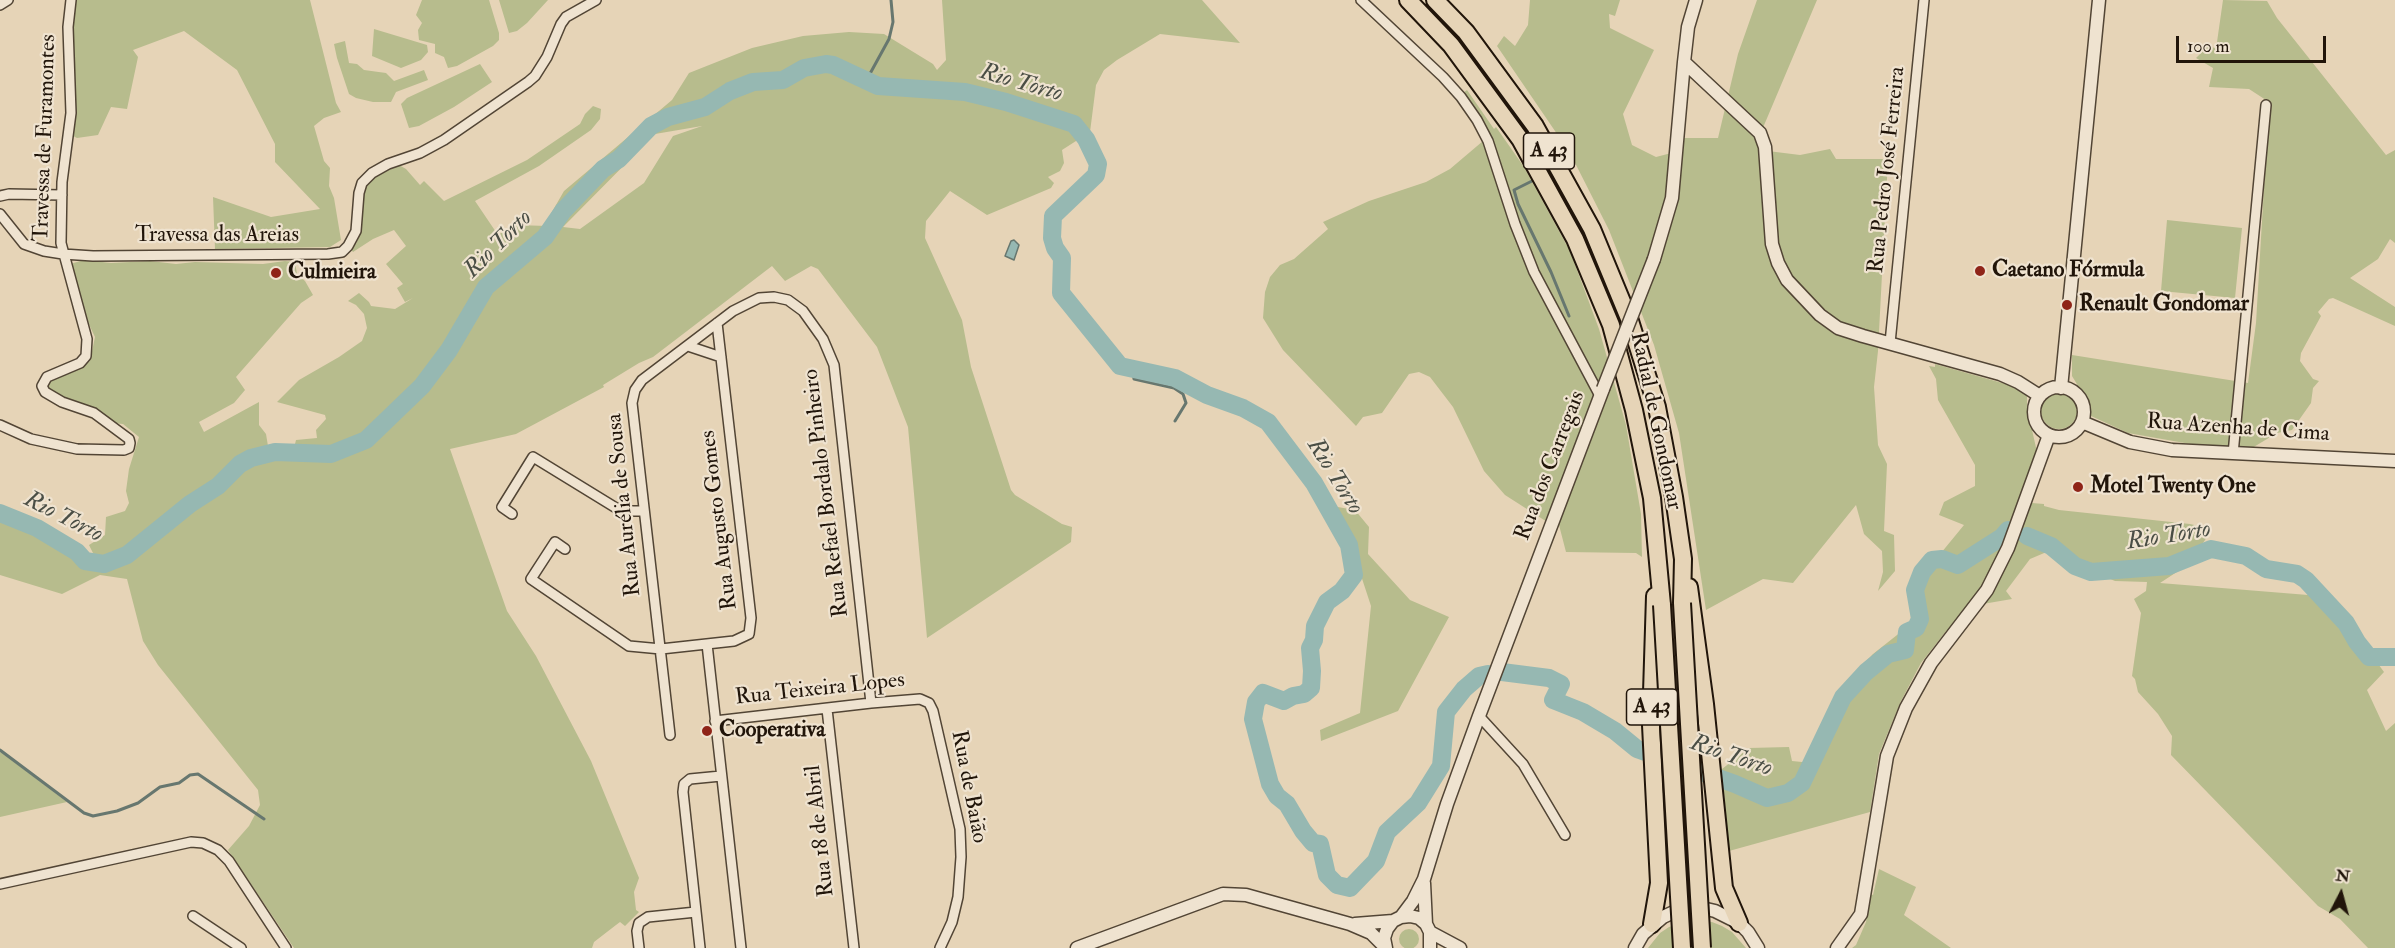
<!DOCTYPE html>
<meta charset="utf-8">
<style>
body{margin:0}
#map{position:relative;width:2395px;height:948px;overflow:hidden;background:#e6d4b7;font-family:"IM FELL Double Pica",serif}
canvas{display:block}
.north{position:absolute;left:2311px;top:864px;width:60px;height:60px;-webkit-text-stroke:4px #efe3d0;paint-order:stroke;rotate:6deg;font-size:16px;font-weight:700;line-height:24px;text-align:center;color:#21150a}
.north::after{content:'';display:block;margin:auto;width:21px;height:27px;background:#21150a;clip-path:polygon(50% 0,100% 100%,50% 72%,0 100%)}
.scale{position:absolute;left:2176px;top:36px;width:150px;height:27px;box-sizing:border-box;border:3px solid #21150a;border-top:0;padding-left:8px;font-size:18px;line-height:21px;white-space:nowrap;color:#21150a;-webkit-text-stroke:4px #efe3d0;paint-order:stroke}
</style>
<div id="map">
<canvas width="2395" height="948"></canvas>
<div class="north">N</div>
<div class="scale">100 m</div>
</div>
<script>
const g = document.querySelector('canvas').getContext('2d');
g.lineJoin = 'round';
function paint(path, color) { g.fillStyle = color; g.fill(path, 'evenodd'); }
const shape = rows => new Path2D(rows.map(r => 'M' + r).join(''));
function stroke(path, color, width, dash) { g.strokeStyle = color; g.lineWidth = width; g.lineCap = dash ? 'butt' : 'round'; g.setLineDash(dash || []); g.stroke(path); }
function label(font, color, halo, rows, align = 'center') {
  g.font = font + ' "IM FELL Double Pica",serif'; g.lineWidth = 4.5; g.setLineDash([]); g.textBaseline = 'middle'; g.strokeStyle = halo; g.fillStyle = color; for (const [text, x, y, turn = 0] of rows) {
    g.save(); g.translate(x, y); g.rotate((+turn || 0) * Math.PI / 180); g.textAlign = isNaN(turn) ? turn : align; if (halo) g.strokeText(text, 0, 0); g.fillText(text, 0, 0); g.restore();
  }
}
const green = shape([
 [74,0,310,0,336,103,341,112,324,118,314,126,324,161,330,168,329,186,334,198,341,240,330,247,215,249,213,197,271,217,320,209,275,162,275,144,237,70,184,31,133,50,138,57,127,109,111,107,98,135,77,138,71,135,74,76,71,26],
 [422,0,489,0,499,33,499,40,493,46,457,66,448,68,444,57,435,53,435,44,419,40,418,30,422,23,416,15],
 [499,0,548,0,527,23,517,31,509,33],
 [942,0,1202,0,1240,43,1160,34,1117,60,1104,70,1096,85,1090,132,1062,150,1064,163,1060,171,1048,177,1054,183,1051,188,987,215,950,191,926,221,925,238,962,320,971,367,1011,490,1015,495,1062,524,1072,527,1071,542,927,638,908,427,877,347,818,269,811,266,785,281,772,266,653,357,639,363,603,385,604,387,516,434,450,449,507,611,536,656,591,761,639,878,634,892,636,910,639,912,625,926,620,922,616,925,594,942,592,948,294,948,228,850,249,826,260,805,258,790,158,665,143,641,127,579,100,575,62,594,0,575,0,515,37,529,76,553,84,563,105,566,128,556,191,505,219,487,241,465,264,455,293,454,294,449,277,448,238,458,223,475,197,495,185,500,158,526,119,557,96,559,89,545,105,535,106,517,125,511,129,503,126,491,129,469,139,437,123,424,113,423,98,410,82,406,47,391,45,384,50,379,75,371,90,361,95,337,83,312,70,264,84,260,111,263,150,261,176,264,195,262,263,264,285,261,295,262,297,274,305,281,313,295,301,303,236,377,245,390,234,403,199,422,204,432,259,402,259,425,266,434,268,446,295,444,296,440,317,438,316,430,326,419,325,415,277,402,299,380,339,357,362,341,367,328,364,314,356,305,348,301,359,293,369,302,371,306,395,309,413,298,405,302,397,288,403,284,386,264,406,246,394,230,373,239,353,252,348,246,356,244,359,237,364,188,377,174,391,166,399,165,406,169,420,185,424,181,444,201,527,160,580,124,585,114,593,106,601,109,600,119,591,130,539,166,475,201,498,235,514,225,548,226,545,224,564,191,672,100,689,73,752,48,803,36,849,32,884,34,933,64,937,70,946,60],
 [702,126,673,136,644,183,580,229,563,227,655,134],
 [1530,0,1620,0,1615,16,1609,14,1610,28,1654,50,1623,114,1632,145,1656,157,1683,150,1684,138,1718,138,1738,54,1757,0,1817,0,1762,130,1768,151,1800,155,1830,149,1836,159,1888,159,1878,351,1874,387,1878,445,1887,464,1884,531,1894,535,1895,571,1878,591,1883,572,1882,551,1864,534,1856,505,1793,583,1763,579,1706,610,1679,433,1654,345,1609,230,1570,153,1497,46,1504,36,1515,46,1528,25],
 [2223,0,2267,1,2277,18,2386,155,2395,150,2395,243,2390,239,2378,259,2350,278,2395,307,2395,326,2333,298,2329,299,2318,312,2321,316,2301,353,2300,361,2313,379,2319,381,2313,388,2311,403,2292,430,2277,433,2252,448,2196,445,2128,433,2091,416,2086,399,2072,376,2072,355,2248,383,2256,323,2269,102,2249,89,2209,87,2213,68,2196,58,2209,45,2216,49],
 [374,29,427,45,428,52,421,60,401,68,372,56],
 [345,41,349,63,357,64,364,70,386,73,394,81,424,70,428,80,396,92,391,102,373,102,356,98,349,94,337,58,334,44],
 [480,64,492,82,454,107,419,126,409,128,401,104,407,98],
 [1467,90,1494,129,1496,127,1524,167,1570,251,1599,329,1626,425,1641,514,1642,557,1636,553,1566,552,1559,525,1555,527,1505,495,1484,471,1453,407,1430,377,1419,372,1409,374,1382,413,1363,417,1356,426,1283,350,1263,318,1265,292,1270,277,1280,265,1294,259,1328,229,1323,222,1369,201,1426,182,1450,169,1483,141,1463,93],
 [2167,220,2242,228,2235,298,2161,291],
 [1935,364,2027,390,2027,408,2037,452,2027,479,2027,496,2032,503,2044,504,2044,506,2059,510,2190,524,2207,528,2207,537,2189,564,2160,583,2308,595,2346,620,2384,672,2367,690,2386,731,2395,723,2395,948,2368,948,2340,919,2318,906,2171,755,2172,736,2158,714,2138,692,2135,679,2132,676,2141,613,2134,599,2146,591,2147,582,2115,581,2079,566,2056,548,2030,559,2006,591,2012,599,1971,606,1953,633,1947,630,1921,663,1901,701,1879,754,1870,812,1729,851,1722,769,1749,748,1789,747,1792,761,1802,762,1811,772,1845,700,1851,677,1873,654,1916,620,1912,588,1915,576,1927,557,1941,553,1964,525,1939,515,1944,502,1975,486,1975,465,1938,400,1936,379,1929,366,1935,367],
 '2041 411a18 18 0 1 1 36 0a18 18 0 1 1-36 0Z',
 [1332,506,1355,510,1369,527,1368,554,1410,600,1449,617,1398,711,1321,741,1320,730,1360,713,1371,606,1350,542],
 [0,752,2,753,67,802,0,817],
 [1879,869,1916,887,1904,915,1951,948,1852,948,1856,945,1866,922,1870,894,1873,895],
 [1690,920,1712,922,1722,926,1732,932,1746,948,1648,948,1660,933,1669,927],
 '1399 939a10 10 0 1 1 20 0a10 10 0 1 1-20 0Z'
]);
const water = shape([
 [1014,240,1019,245,1014,260,1005,256,1011,241,1014,240]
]);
const stream = shape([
 [866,81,889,39,893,22,891,0],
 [1532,181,1514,190,1518,204,1551,272,1569,316],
 [1132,367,1134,379,1174,388,1183,394,1186,403,1175,421],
 [0,750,84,813,93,816,117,811,138,803,160,787,179,783,190,775,198,774,264,819]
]);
const river = shape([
 [0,513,37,528,77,552,85,561,104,564,127,555,190,504,218,486,240,464,251,458,275,452,331,454,366,440,422,386,449,350,486,287,545,237,563,211,603,169,619,159,651,126,668,117,705,107,730,91,753,82,783,80,804,68,826,64,833,65,878,86,965,92,1006,102,1074,124,1086,139,1098,164,1096,175,1053,216,1052,238,1055,248,1062,258,1061,293,1120,366,1175,378,1207,395,1243,408,1268,422,1314,483,1349,545,1354,575,1342,591,1327,602,1315,626,1314,640,1310,648,1312,671,1311,688,1304,694,1293,696,1284,701,1263,693,1256,702,1253,719,1270,784,1277,796,1287,804,1303,831,1313,843,1320,844,1327,875,1337,885,1350,888,1376,861,1387,832,1418,803,1441,766,1446,712,1464,689,1479,676,1488,674],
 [2027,536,2051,546,2075,566,2091,572,2169,566,2211,549,2246,556,2266,569,2297,574,2306,580,2346,623,2357,642,2369,657,2395,657],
 [1502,672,1549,678,1561,684,1553,700,1583,712,1615,731,1637,749,1735,784,1767,798,1788,793,1802,783,1843,697,1866,672,1888,654,1905,650,1907,632,1916,628,1920,619,1915,590,1922,572,1932,560,1942,559,1958,565,2002,537,2008,530]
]);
const minor = shape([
 [1361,0,1443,77,1461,97,1477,120,1488,141,1515,224,1534,272,1600,396],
 [0,5,8,0],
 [0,196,9,194,62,195],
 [0,214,24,244,44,251,63,254,93,256,328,254,342,252,348,246,356,231,359,193,362,183,372,173,388,164,420,153,444,140,528,82,535,76,547,57,561,24,566,17,596,0],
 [1890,343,1924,0],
 [688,346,721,357],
 [0,425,31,439,77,449,124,450,129,448,130,443,129,439,94,413,62,402,45,392,42,386,47,377,80,363,86,356,87,339,61,243,62,182,71,113,68,27,71,0],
 [2233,454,2266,105],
 [512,514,502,507,533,457,621,511,644,511],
 [565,549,555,542,531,579,629,646,661,649,734,641,749,634,751,618,717,323],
 [707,644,741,948],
 [827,709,854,948],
 [1479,716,1523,764,1565,835],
 [715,721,871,703,920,699,929,703,933,711,960,829,961,857,958,897,952,922,940,948],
 [670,735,632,403,635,390,642,380,733,311,759,298,774,297,788,300,803,311,823,339,834,365,871,703],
 [0,884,191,842,203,843,218,850,229,861,286,948],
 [193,916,241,948],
 [639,948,637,931,639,923,648,917,696,912],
 [700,948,683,792,684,784,690,779,721,776]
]);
const tertiary = shape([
 [1684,62,1760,133,1765,147,1772,244,1778,263,1787,280,1820,315,1838,328,1863,336,2000,374,2018,382,2040,396],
 [1654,259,1672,198,1684,62,1688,27,1696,0],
 '2034 412a25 25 0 1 1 50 0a25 25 0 1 1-50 0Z',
 [2061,388,2099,0],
 [2082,422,2130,442,2172,450,2395,461],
 [1424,883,1426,924],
 [1401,917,1413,901,1424,879,1447,804,1479,716,1603,389],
 [1355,924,1393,921],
 [1430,932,1460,948],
 [1077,948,1223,894,1246,895,1350,924,1371,933,1385,947],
 [1386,948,1384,938,1387,929,1393,921,1401,917,1410,916,1419,918,1426,924,1430,932,1430,948],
 [1635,948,1643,934,1663,917,1676,911,1702,908,1715,911,1739,923,1748,932,1758,948],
 [1837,948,1861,914,1887,756,1906,708,1931,663,1987,590,2008,548,2049,435]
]);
const motorway = shape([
 [1408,0,1451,45,1520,139,1575,239,1611,325,1634,410,1652,498,1662,605],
 [1435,0,1466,32,1535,126,1592,229,1630,321,1657,407,1674,497,1683,559,1682,603],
 [1689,587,1705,704,1724,888,1739,923],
 [1652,924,1659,883,1651,725,1655,596]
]);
const tertiaryBridge = shape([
 [1603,389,1654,259]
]);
const motorwayBridge = shape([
 [1682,603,1702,948],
 [1662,605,1682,948]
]);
const markers = [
 [1980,271,6,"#8f2418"],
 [276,273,6,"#8f2418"],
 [2067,305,6,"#8f2418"],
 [2078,487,6,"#8f2418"],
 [707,731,6,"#8f2418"]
];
const shields = [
 [1549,151,51],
 [1652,707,51]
];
const shieldNames = [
 ["A 43",1549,151],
 ["A 43",1652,707]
];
const streetNames = [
 ["Travessa de Furamontes",46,138,-88],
 ["Rua Pedro José Ferreira",1888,170,-84],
 ["Travessa das Areias",217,236],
 ["Radial de Gondomar",1655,421,78],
 ["Rua Azenha de Cima",2238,429,4],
 ["Rua dos Carregais",1551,466,-69],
 ["Rua Refael Bordalo Pinheiro",827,493,-97],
 ["Rua Aurélia de Sousa",625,505,-96],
 ["Rua Augusto Gomes",720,520,-97],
 ["Rua Teixeira Lopes",820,690,-6],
 ["Rua de Baião",968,787,79],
 ["Rua 18 de Abril",821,831,-96]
];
const poiNames = [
 ["Caetano Fórmula",1992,271],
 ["Culmieira",288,273],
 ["Renault Gondomar",2079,305],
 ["Motel Twenty One",2090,487],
 ["Cooperativa",719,731]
];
const waterNames = [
 ["Rio Torto",1021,84,16],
 ["Rio Torto",499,245,-45],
 ["Rio Torto",1334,477,58],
 ["Rio Torto",63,518,27],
 ["Rio Torto",2169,537,-9],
 ["Rio Torto",1731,757,19]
];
paint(green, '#b7bc8d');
paint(water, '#96b8b2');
stroke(water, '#67776f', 1.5);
stroke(stream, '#67776f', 3);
stroke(river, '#96b8b2', 18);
stroke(minor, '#524535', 12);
stroke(tertiary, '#524535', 15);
stroke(motorway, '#21150a', 20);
stroke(minor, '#efe3d0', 9);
stroke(tertiary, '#efe3d0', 12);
stroke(motorway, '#e6d4b7', 16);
stroke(tertiaryBridge, '#524535', 15, []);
stroke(motorwayBridge, '#21150a', 20, []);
stroke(tertiaryBridge, '#efe3d0', 12);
stroke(motorwayBridge, '#e6d4b7', 16);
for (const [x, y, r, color] of markers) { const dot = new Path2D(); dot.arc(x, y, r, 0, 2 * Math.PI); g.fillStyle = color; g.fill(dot); stroke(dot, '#efe3d0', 2); }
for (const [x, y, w] of shields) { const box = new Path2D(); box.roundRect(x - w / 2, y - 18, w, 36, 4.5); g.fillStyle = '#efe3d0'; g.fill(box); stroke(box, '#21150a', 1.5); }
label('bold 21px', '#21150a', null, shieldNames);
label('22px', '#21150a', '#efe3d0', streetNames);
label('bold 22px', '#21150a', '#efe3d0', poiNames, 'left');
label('italic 24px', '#4a4e45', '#efe3d0', waterNames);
</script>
